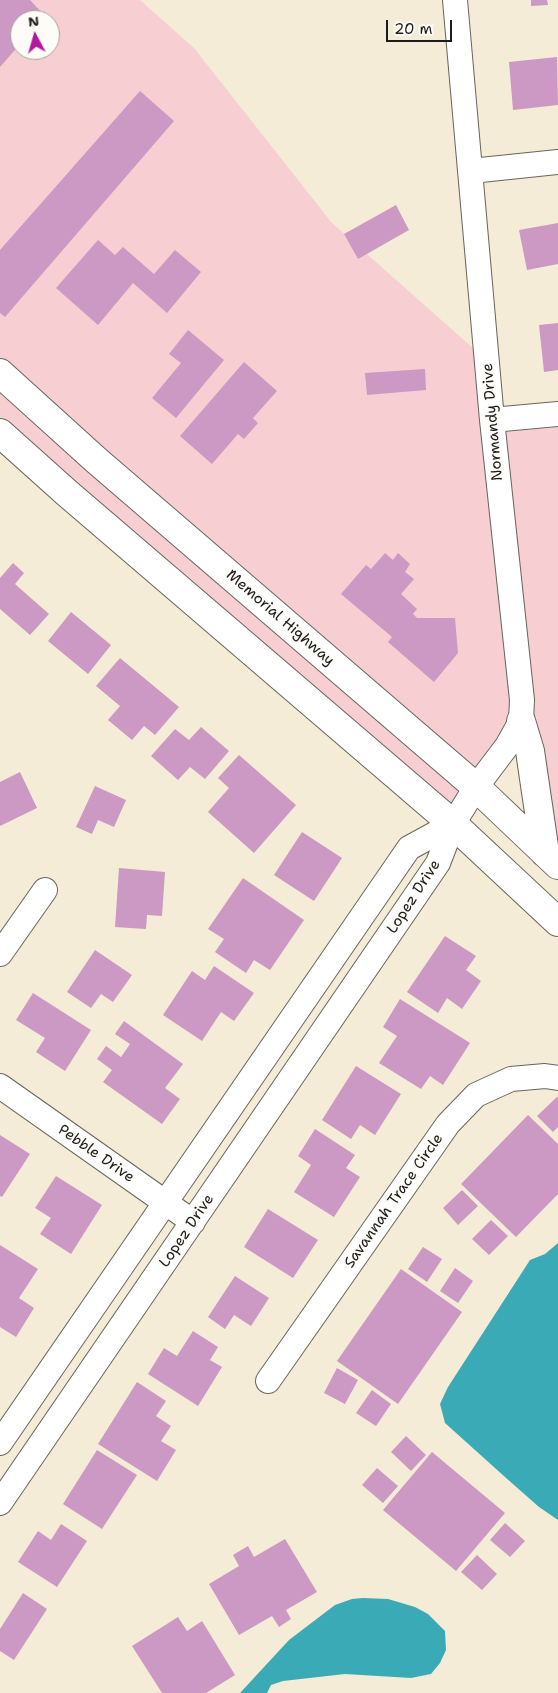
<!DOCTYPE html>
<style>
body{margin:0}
#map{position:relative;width:558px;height:1693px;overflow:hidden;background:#f4ecd6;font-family:"Shantell Sans",sans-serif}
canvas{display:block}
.north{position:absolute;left:10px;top:10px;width:50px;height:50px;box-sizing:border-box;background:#fdfcf7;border:1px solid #a3a29f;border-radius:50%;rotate:354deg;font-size:14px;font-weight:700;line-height:20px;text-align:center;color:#1c1c1c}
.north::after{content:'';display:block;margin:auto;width:18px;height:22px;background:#b5179e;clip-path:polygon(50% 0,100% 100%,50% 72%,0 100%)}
.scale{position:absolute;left:386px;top:20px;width:66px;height:22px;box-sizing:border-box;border:2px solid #1c1c1c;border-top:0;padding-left:6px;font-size:15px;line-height:18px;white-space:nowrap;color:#1c1c1c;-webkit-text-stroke:4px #fdfcf7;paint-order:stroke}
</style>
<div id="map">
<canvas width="558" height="1693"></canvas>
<div class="north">N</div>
<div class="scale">20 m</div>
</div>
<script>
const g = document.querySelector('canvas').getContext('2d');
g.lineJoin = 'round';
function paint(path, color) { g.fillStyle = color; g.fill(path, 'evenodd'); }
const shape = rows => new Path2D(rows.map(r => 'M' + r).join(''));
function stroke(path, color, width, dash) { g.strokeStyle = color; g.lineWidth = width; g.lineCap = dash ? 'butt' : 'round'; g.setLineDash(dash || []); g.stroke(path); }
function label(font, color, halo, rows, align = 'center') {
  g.font = font + ' "Shantell Sans",sans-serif'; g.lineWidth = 4; g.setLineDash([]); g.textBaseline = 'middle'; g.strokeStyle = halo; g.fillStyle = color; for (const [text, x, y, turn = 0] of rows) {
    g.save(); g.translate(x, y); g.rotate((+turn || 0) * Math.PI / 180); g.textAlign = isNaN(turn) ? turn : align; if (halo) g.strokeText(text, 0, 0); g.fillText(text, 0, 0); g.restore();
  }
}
const built = shape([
 [0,0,140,0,194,48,332,223,474,349,511,710,510,712,507,714,509,720,505,726,474,769,103,450,0,357],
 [20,20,50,20,50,50,20,50],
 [0,389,460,789,450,805,74,483,0,417],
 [558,427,558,848,534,723,537,718,533,715,533,699,505,432]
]);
const water = shape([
 [558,1243,558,1520,539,1507,505,1477,445,1423,440,1404,448,1387,530,1260,545,1254],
 [363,1598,388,1599,415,1607,428,1614,445,1631,446,1650,440,1663,431,1674,411,1678,345,1674,283,1681,271,1685,267,1693,240,1693,289,1640,335,1605,352,1599]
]);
const building = shape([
 [0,0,30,0,45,16,41,20,20,20,20,44,0,67],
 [531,0,547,0,548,5,531,6],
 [557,57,558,105,513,110,509,62],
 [140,91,174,121,5,317,0,313,0,250],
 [396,205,409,230,358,259,344,234],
 [558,223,558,264,527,270,519,230],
 [98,240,115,255,123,247,154,274,175,250,201,272,167,313,133,283,98,325,56,288],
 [558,323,558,370,544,372,539,325],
 [188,330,224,360,176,418,152,398,181,363,169,354],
 [244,362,277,391,253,418,258,423,244,439,238,434,212,464,180,436],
 [425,369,426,390,367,395,365,373],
 [385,553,393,560,398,553,410,564,405,572,414,579,401,594,417,609,413,614,417,618,455,618,458,653,434,682,388,642,392,637,341,594,366,565,371,569],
 [13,563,24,573,15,584,49,614,30,635,0,609,0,578],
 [71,612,111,645,88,674,48,641],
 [120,658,179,707,155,735,144,726,132,740,108,720,120,706,96,686],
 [201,727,229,751,205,779,190,767,178,780,151,756,175,729,189,740],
 [239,755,296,805,254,853,208,812,229,788,218,778],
 [20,772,37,808,0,826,0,782],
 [95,786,126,800,114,827,98,820,92,834,76,827],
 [302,832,342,858,314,901,274,875],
 [119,868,165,872,162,916,147,915,146,929,115,927],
 [243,878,304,920,270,970,254,960,246,973,215,952,224,939,208,929],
 [445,936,476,956,466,970,481,981,462,1009,447,998,438,1013,407,992],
 [95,950,132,975,113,1002,101,994,91,1008,67,992],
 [214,966,254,993,234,1021,221,1012,202,1041,163,1015,192,971,205,980],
 [33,993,91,1030,65,1071,36,1052,45,1038,16,1020],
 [400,999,470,1043,443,1085,430,1076,421,1089,379,1063,397,1036,383,1027],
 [124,1021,183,1064,165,1088,180,1099,162,1124,103,1082,112,1070,97,1059,106,1046,121,1057,130,1044,115,1034],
 [356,1066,401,1094,375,1135,360,1125,351,1139,322,1120],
 [557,1097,558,1098,558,1127,553,1132,537,1116],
 [528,1115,558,1144,558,1194,516,1237,461,1184],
 [315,1129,355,1155,346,1168,360,1177,334,1217,294,1192,311,1165,298,1156],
 [0,1135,30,1154,2,1197,0,1196],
 [56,1176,102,1205,71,1254,40,1234,51,1218,35,1208],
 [462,1190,478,1206,458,1225,443,1208],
 [268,1209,318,1240,293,1278,244,1247],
 [491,1220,508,1236,489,1255,472,1239],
 [0,1245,38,1269,19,1298,34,1308,16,1337,0,1327],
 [423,1247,442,1259,427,1282,408,1269],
 [455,1268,473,1281,458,1303,440,1291],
 [401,1269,462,1312,398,1404,337,1361],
 [235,1276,269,1298,251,1326,234,1315,225,1329,208,1317],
 [193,1331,218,1347,210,1360,222,1367,198,1406,148,1374,164,1348,177,1356],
 [337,1368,358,1380,345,1404,324,1393],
 [137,1382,166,1401,156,1416,171,1426,161,1441,176,1450,157,1481,98,1444],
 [372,1390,391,1404,376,1426,356,1413],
 [406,1436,426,1455,411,1471,391,1452],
 [97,1450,137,1475,102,1529,63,1504],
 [432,1452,505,1513,456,1571,383,1510],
 [377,1468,398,1486,383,1503,362,1485],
 [505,1523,525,1541,510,1557,490,1540],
 [61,1524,87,1541,57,1587,18,1562,38,1531,51,1540],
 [285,1539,317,1592,286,1610,291,1619,279,1627,272,1616,239,1635,209,1584,239,1566,233,1555,248,1546,254,1557],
 [477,1555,497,1574,482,1590,461,1572],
 [23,1593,47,1609,14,1660,0,1651,0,1629],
 [178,1617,187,1631,202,1621,235,1675,206,1693,162,1693,132,1646]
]);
const minor = shape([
 [471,171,558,162],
 [492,420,558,414],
 [0,954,45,890],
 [0,1086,193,1222],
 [268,1381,448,1124,476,1095,511,1079,545,1076,558,1078],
 [0,1443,409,848,453,824],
 [0,1503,438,863,453,824,476,787,507,746,521,721,522,700,492,420,455,0]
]);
const major = shape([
 [0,373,96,460,476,787,558,865],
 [0,433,67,493,453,824,558,922],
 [521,721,530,751,545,853]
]);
const streetNames = [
 ["Normandy Drive",493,422,-95],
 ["Memorial Highway",280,618,41],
 ["Lopez Drive",414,897,-57],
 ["Pebble Drive",96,1154,35],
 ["Savannah Trace Circle",394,1201,-55],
 ["Lopez Drive",187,1231,-56]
];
paint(built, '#f7cfd3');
paint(water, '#3aabb6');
paint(building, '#cc98c4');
stroke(minor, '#68655d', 26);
stroke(major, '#68655d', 30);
stroke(minor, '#fff', 24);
stroke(major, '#fff', 28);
label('15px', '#1c1c1c', '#fdfcf7', streetNames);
</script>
